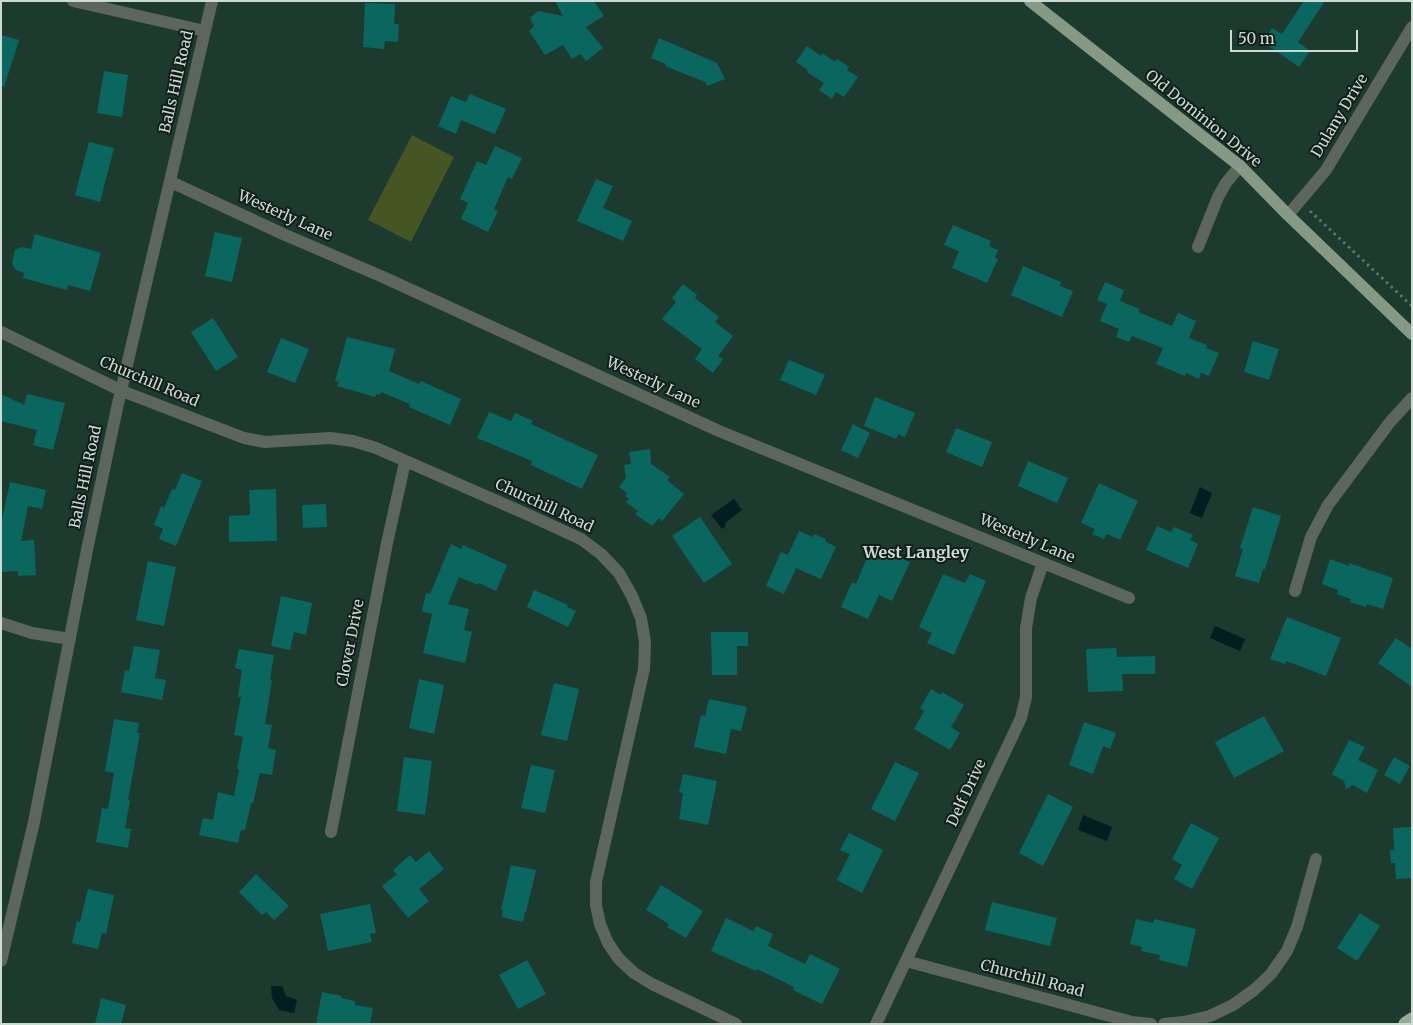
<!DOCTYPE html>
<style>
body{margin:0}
#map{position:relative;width:1413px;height:1025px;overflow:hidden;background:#1d3a2e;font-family:Merriweather,serif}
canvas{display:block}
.frame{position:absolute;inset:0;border:2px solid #cbdbd3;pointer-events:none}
.scale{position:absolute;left:1230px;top:30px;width:128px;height:22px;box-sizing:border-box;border:2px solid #cbdbd3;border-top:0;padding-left:6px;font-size:15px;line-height:18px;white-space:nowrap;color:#cbdbd3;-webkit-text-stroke:4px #121e19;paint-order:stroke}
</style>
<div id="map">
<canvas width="1413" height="1025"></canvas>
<div class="frame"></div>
<div class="scale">50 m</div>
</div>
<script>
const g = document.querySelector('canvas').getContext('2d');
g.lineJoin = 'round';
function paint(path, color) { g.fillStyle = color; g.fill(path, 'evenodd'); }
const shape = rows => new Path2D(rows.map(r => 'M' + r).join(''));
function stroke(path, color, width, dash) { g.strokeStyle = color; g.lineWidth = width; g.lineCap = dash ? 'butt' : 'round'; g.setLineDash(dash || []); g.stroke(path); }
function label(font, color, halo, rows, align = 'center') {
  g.font = font + ' Merriweather,serif'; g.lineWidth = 4; g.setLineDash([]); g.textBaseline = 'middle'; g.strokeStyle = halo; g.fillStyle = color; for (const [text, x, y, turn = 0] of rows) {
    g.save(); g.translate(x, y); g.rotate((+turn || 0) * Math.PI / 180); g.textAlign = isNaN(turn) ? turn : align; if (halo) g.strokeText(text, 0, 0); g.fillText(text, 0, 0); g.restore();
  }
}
const green = shape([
 [412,135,454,157,411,242,368,220]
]);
const water = shape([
 [1200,487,1212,493,1202,518,1190,513],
 [734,499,742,510,725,523,726,526,722,529,711,515],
 [1215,626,1245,639,1240,651,1210,638],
 [1083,815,1112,827,1107,841,1078,830],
 [271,986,282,986,286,996,297,1000,294,1013,279,1010,272,998]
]);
const building = shape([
 [555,1,594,1,604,16,586,27,603,48,586,61,580,54,572,59,563,45,545,55,529,31,534,26,530,18,538,11,563,16],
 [1304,1,1325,1,1298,42,1310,51,1299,67,1263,42,1272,28,1282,34],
 [365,3,395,4,394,24,399,24,398,42,385,41,384,49,363,47],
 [1,35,19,40,4,87,1,86],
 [659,38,717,63,725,79,707,86,705,82,665,66,666,64,651,58],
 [807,46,821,56,822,53,835,62,837,59,849,67,847,70,858,77,844,97,836,92,832,99,819,90,824,83,807,72,808,70,796,62],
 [104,71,128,75,122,117,97,113],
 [470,94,506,109,495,134,461,120,456,134,438,126,451,96,466,102],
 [89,142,114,148,100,202,75,195],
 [495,146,522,158,512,179,508,177,494,209,498,211,488,232,461,219,468,203,460,199,477,161,486,165],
 [596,179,613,186,603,208,632,221,623,241,577,221],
 [953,225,991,241,989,246,998,250,995,258,998,259,987,283,952,268,959,251,944,245],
 [215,232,242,238,232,282,205,276],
 [35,234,101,253,90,291,68,285,67,290,23,278,24,273,16,270,12,264,15,250,21,247,31,249],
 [1023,266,1061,282,1060,286,1073,291,1062,317,1011,295],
 [1105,282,1124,290,1120,301,1140,309,1138,312,1172,326,1178,313,1196,321,1189,338,1207,345,1206,348,1219,353,1209,376,1201,373,1199,379,1186,373,1185,376,1156,364,1163,348,1132,336,1129,342,1116,337,1119,329,1100,321,1107,304,1097,300],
 [683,284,697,295,695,298,719,317,715,322,733,336,718,356,723,359,713,373,695,359,702,349,662,319,676,302,672,298],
 [213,318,238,357,216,371,191,332],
 [347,337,395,349,389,371,419,384,421,381,461,399,450,425,409,407,410,404,381,392,380,395,376,394,375,397,337,386,339,382,335,381],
 [281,338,309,349,295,383,267,372],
 [1253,341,1279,349,1269,380,1244,372],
 [789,360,825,375,816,395,780,380],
 [1,394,24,405,27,394,65,403,53,450,33,445,37,430,1,421],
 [875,397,915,413,905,437,898,434,896,439,864,426],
 [489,412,511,421,515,413,533,421,531,424,598,455,582,489,531,465,532,461,477,438],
 [853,424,870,433,858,458,841,450],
 [956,428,992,442,982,467,946,452],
 [650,449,651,464,670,477,667,480,684,494,662,521,659,518,652,526,635,514,638,511,626,502,629,499,625,496,627,493,619,487,626,478,624,465,631,464,629,452],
 [1028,461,1068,478,1057,503,1018,486],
 [182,473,202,481,176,546,159,539,163,529,154,525,161,506,164,508,172,489,175,490],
 [10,482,46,490,42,509,28,506,21,541,34,540,36,575,18,576,18,571,1,572,1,524],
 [1099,483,1138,501,1120,540,1107,534,1104,539,1092,534,1095,529,1081,523],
 [276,489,277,541,229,542,229,516,250,515,249,490],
 [326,504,327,527,303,528,302,505],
 [1253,507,1281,516,1265,569,1263,569,1259,583,1235,576,1243,549,1240,548],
 [700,517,732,564,704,583,672,536],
 [1157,526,1171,532,1174,527,1193,535,1190,540,1198,544,1188,568,1146,550],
 [799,531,813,537,814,534,826,539,825,541,836,547,821,579,796,568,784,594,766,586,781,552,788,555],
 [451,544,461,549,463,545,507,565,496,591,479,583,478,585,459,577,448,604,469,609,464,630,472,632,465,663,423,653,432,614,422,611,426,593,430,594],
 [868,555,879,560,880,556,886,559,887,556,894,559,895,556,910,562,892,601,879,595,868,619,841,607,852,582,856,584],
 [1330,559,1349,566,1349,563,1393,578,1383,609,1367,604,1366,607,1350,602,1351,599,1337,594,1338,590,1322,584],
 [148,561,176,567,164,626,136,620],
 [943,574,965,583,970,574,986,581,954,655,927,643,932,633,919,627],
 [534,590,568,605,567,607,576,611,568,627,527,607],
 [281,596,312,603,306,635,294,632,290,650,271,646],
 [1287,617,1341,638,1326,676,1286,661,1285,664,1270,659],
 [711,632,748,632,748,646,737,646,737,675,712,675],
 [1396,638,1412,649,1412,687,1378,663],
 [134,646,160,650,155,678,166,680,162,700,121,692,125,670,129,671],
 [1116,648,1117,657,1155,656,1155,674,1122,674,1123,691,1088,692,1086,649],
 [239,649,274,655,270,680,272,680,265,724,272,725,268,748,276,750,272,775,260,773,253,803,251,803,245,830,241,830,238,843,199,835,203,818,213,820,218,792,234,796,239,769,237,769,243,737,234,735,241,697,238,697,242,670,235,668],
 [419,679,444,685,434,734,409,728],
 [554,683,579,689,567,741,541,735],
 [931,689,941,695,942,692,964,705,951,727,960,733,950,750,914,729,924,711,920,708],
 [709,699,747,707,741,731,731,729,726,754,694,747,701,715,705,716],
 [1264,716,1284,751,1234,778,1215,742],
 [114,719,139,723,137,733,140,733,128,800,130,801,125,828,131,829,128,848,96,842,102,808,108,809,114,773,105,771],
 [1084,722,1116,733,1110,749,1103,746,1093,774,1069,765],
 [1349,740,1365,747,1358,760,1378,770,1367,793,1353,785,1346,789,1344,781,1332,774],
 [404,757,432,761,425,815,397,811],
 [1394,757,1410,766,1400,784,1384,775],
 [895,762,919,773,895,821,871,809],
 [531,765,555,770,545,813,521,808],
 [683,774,717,781,708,825,679,819,683,793,679,792],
 [1048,794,1073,807,1043,866,1019,853],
 [1191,823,1219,838,1192,889,1174,879,1182,865,1172,859],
 [1412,827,1412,878,1396,879,1395,863,1391,863,1390,850,1394,850,1393,828],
 [849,833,883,850,862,893,837,880,850,854,840,850],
 [429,851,444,869,419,889,429,901,408,918,382,886,397,874,393,870,410,855,416,862],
 [511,865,536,870,526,912,525,912,523,922,502,917,503,910,501,910],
 [256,874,289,906,274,920,266,912,262,915,239,892],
 [661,885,703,911,686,938,667,927,669,924,646,910],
 [88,889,114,895,106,934,102,933,98,949,72,943,77,921,80,922],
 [992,902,1057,918,1050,946,985,930],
 [370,904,376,933,370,934,372,942,328,951,320,914],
 [1360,913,1380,926,1357,961,1337,948],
 [726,918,753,931,756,926,773,934,768,946,805,964,810,954,840,969,822,1004,793,990,794,987,757,969,756,971,711,951],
 [1136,919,1153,923,1154,919,1196,929,1187,967,1159,960,1160,955,1141,951,1142,947,1130,944],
 [527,960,546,994,518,1009,499,975],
 [322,992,342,996,341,998,355,1001,355,1005,373,1008,370,1024,316,1024],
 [101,998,126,1005,121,1024,95,1024]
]);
const path = shape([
 [1310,211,1412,306]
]);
const minor = shape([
 [73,1,205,31],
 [171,182,283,234,383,277,719,431,1129,598],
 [1288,215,1326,170,1412,27],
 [1198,247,1218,197,1226,183,1240,166],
 [1,332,122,391,244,438,265,442,330,438,353,441,376,448,531,516,581,539,601,554,619,573,632,596,641,618,645,642,644,669,596,882,596,905,600,924,608,943,619,959,634,973,652,984,736,1024],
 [1295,591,1311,537,1328,505,1390,422,1412,398],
 [1,623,32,633,70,639],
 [331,832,387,543,405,462],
 [1,961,34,822,87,550,117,408,212,1],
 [906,961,1132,1022,1151,1024],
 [876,1024,1021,718,1026,697,1026,628,1031,598,1043,563],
 [1164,1024,1184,1022,1210,1016,1233,1005,1254,990,1271,974,1287,951,1297,927,1316,859]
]);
const major = shape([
 [1030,1,1240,166,1288,215,1412,334]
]);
const highway = shape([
 [1406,1024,1412,1020]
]);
const streetNames = [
 ["Balls Hill Road",177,82,-77],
 ["Dulany Drive",1340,116,-59],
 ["Old Dominion Drive",1203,119,39],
 ["Westerly Lane",285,216,24],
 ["Churchill Road",149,382,23],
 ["Westerly Lane",653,383,25],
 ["Balls Hill Road",86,477,-78],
 ["Churchill Road",544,506,25],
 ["Westerly Lane",1027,539,23],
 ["Clover Drive",351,643,-79],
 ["Delf Drive",967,793,-65],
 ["Churchill Road",1032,979,15]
];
const neighbourhoodNames = [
 ["West Langley",916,553]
];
paint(green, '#455624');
paint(water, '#041d20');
paint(building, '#0a6760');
stroke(path, '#5c746a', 3, [2.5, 4]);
stroke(minor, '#5d665d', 12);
stroke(major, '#869986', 12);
stroke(highway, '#96ac96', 15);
label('15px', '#cbdbd3', '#121e19', streetNames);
label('bold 16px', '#cbdbd3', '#121e19', neighbourhoodNames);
</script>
